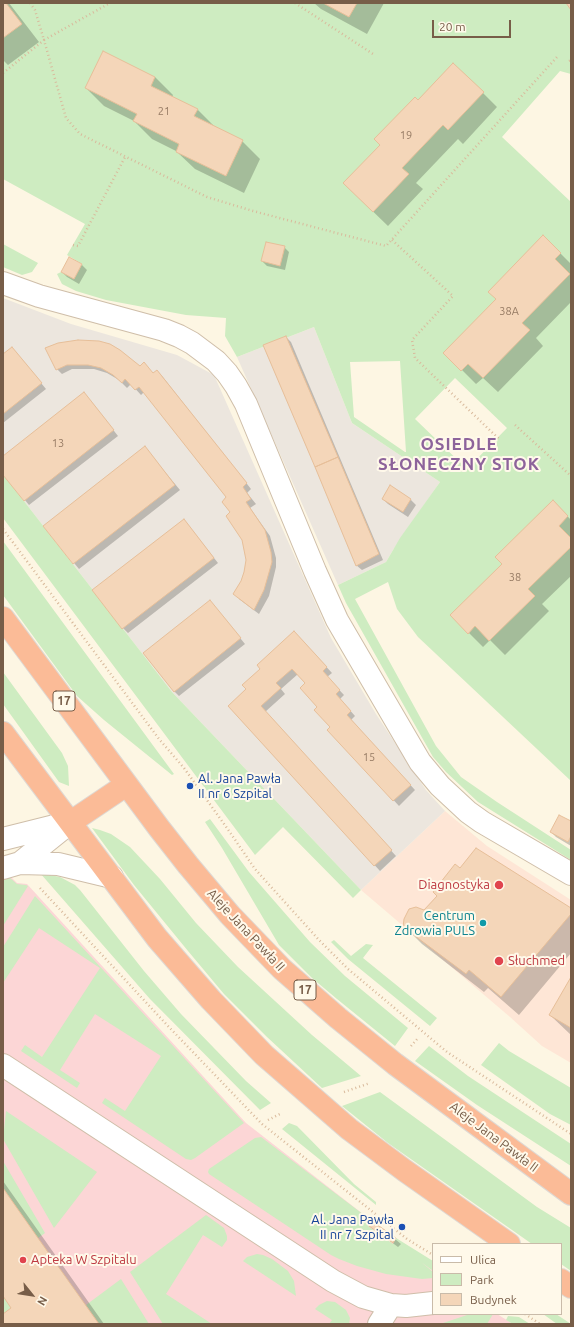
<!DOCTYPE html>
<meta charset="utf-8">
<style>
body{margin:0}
#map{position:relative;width:574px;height:1327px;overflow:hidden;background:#fdf6e3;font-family:Ubuntu,sans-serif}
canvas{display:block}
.frame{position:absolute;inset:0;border:4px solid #775d48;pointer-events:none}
.legend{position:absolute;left:432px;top:1243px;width:130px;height:72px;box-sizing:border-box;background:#fff9ea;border:1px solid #c9bba9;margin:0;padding:5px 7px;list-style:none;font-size:12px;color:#775d48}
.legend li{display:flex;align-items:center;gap:8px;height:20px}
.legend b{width:20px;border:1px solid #c9bba9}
.north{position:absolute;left:12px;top:1275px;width:40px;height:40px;-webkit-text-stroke:3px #fff9ea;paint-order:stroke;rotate:120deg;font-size:11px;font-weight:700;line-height:16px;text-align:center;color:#775d48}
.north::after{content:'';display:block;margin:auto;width:14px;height:18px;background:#775d48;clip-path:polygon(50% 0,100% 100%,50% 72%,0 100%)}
.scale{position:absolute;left:432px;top:20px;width:79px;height:18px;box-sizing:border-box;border:2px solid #775d48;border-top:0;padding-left:5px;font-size:12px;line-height:14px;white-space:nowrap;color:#775d48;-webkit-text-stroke:3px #fff9ea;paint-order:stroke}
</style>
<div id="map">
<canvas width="574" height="1327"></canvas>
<div class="frame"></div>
<ul class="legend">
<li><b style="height:5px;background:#fff"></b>Ulica</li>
<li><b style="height:11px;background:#ceecc1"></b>Park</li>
<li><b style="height:11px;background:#f4d6b9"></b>Budynek</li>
</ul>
<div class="north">N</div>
<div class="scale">20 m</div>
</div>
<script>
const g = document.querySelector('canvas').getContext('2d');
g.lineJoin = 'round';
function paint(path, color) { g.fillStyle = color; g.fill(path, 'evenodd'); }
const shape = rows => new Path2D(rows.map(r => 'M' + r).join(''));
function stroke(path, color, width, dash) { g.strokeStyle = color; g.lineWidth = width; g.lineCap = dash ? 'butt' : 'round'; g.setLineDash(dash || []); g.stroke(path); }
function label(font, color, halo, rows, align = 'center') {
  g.font = font + ' Ubuntu,sans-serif'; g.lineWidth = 4; g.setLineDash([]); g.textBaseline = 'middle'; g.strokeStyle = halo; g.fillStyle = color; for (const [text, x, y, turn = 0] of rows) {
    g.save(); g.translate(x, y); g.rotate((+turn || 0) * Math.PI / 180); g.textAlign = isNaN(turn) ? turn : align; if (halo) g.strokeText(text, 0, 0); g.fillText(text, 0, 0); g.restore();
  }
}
const commercial = shape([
 [445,811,487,846,571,900,571,1063,542,1046,510,1017,361,890]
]);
const industrial = shape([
 [3,298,71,324,177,355,214,375,331,638,376,714,426,790,445,811,361,890,172,692,3,474],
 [314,327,352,423,440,482,393,550,386,562,338,585,237,357]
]);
const medical = shape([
 [10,876,17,883,27,884,246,1123,372,1221,369,1226,392,1243,395,1241,433,1271,433,1314,497,1314,513,1324,3,1324,3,878]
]);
const green = shape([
 [3,3,571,3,571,74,560,71,502,137,571,202,571,781,418,637,397,609,388,582,355,599,436,746,461,777,497,802,571,850,571,860,478,802,446,772,433,757,346,603,338,585,386,562,400,538,440,482,352,423,314,327,237,357,225,336,226,318,186,315,106,300,76,291,62,284,57,274,61,272,74,279,82,264,67,255,85,224,3,179],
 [400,361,406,452,405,452,354,417,350,362],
 [455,378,507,428,467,469,415,419],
 [3,244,38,263,32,272,22,275,3,267],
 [3,474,172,692,361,890,353,898,283,827,255,855,3,518],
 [3,541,174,774,172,775,104,720,77,696,3,595],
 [3,672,62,753,68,766,69,786,59,782,3,704],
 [210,819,249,872,310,942,345,976,408,1028,395,1046,337,999,312,978,279,945,222,848,205,822],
 [92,828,100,830,111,834,130,847,160,879,196,923,238,967,312,1035,361,1076,322,1088,267,1037,224,994,188,951,134,885],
 [40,873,60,877,75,885,80,890,144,971,181,1014,246,1081,271,1103,260,1110,150,999],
 [9,877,17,884,26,885,28,886,3,926,3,879],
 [35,896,244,1123,195,1158,191,1160,186,1159,102,1103,105,1098,125,1111,161,1056,95,1014,60,1070,80,1083,77,1088,21,1051,25,1045,42,1057,100,968,39,928,3,983,3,947],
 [334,940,351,956,366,944,373,945,363,958,437,1018,430,1026,348,959,331,942],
 [499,1043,509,1051,571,1088,571,1125,550,1114,481,1065],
 [429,1046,468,1076,571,1144,571,1166,477,1105,415,1061],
 [380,1092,537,1207,571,1228,571,1271,561,1264,561,1244,532,1244,388,1143,342,1106],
 [6,1111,97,1172,54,1228,3,1139],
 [289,1123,297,1126,354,1184,376,1202,376,1205,282,1129],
 [261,1137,372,1221,368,1226,393,1244,396,1238,433,1261,433,1271,421,1262,433,1272,433,1278,422,1279,386,1274,357,1266,339,1259,331,1255,209,1174,208,1172,209,1169,255,1138],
 [3,1161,45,1233,38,1238,3,1188],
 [206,1215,224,1228,227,1236,227,1240,222,1247,203,1235,166,1294,212,1324,163,1324,130,1272],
 [257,1254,263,1255,272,1259,288,1271,294,1281,296,1296,243,1261,247,1257],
 [121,1279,149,1324,99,1324,86,1305],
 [3,1296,11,1308,3,1314],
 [327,1301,335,1302,346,1310,350,1318,349,1324,329,1324,332,1320,315,1309,319,1305],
 [470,1314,493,1314,487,1324,440,1324],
 [543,1314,556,1314,571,1324,557,1324],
 [508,1316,519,1317,530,1324,513,1324,506,1320]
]);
const shadow = shape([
 [3,3,9,3,39,42,8,65,3,60],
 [314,3,384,3,367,34,321,9],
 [155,77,173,95,172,97,197,109,215,127,242,141,260,159,244,193,195,169,176,151,152,139,134,121,104,106,86,88],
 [483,93,497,107,463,144,458,139,416,183,423,189,388,226,359,198,418,101],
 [543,236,571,264,571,272,569,274,571,277,571,302,536,338,543,346,498,392,483,378,476,384,445,353,497,299],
 [284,247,289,252,285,270,267,266,262,261],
 [69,258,82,265,87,270,79,284,67,277,62,272],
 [286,337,291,342,383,560,362,570,356,565],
 [12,348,46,389,3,423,3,355],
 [47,349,140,368,153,374,157,371,162,376,251,489,247,493,256,504,250,508,270,536,276,558,276,567,269,596,259,614,239,599,247,559,243,539,231,513,227,498,144,392,141,395,131,384,127,388,119,380,107,373,94,369,72,369,62,374,57,369],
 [89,399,118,436,29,505,3,473,3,457],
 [145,448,180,490,79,569,44,526],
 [391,487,411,500,416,505,408,517,388,504,383,499],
 [553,501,571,520,571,576,542,604,549,611,505,655,490,640,483,647,451,615,503,564],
 [184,520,218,563,128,633,123,628],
 [210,601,245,644,179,696,174,691],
 [299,637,332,673,327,677,344,695,340,699,355,716,351,720,415,790,399,806,329,730,331,727,306,684,298,674,281,689,285,694,265,712,396,856,380,871,229,706],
 [571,823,571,846,556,837,551,832],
 [460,870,571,909,571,953,519,1015,488,988,484,992,422,944,404,926,424,911],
 [571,979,571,1035,550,1015],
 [3,1181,104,1324,3,1324,3,1315,13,1308,3,1294],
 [370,1226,395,1239,401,1244,398,1247]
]);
const building = shape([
 [3,3,6,3,22,24,3,38,3,3],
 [323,3,357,3,349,17,323,3],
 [566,3,571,3,571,10,566,3],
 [103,51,155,77,151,86,198,109,194,116,243,140,226,176,176,152,179,144,133,121,137,114,85,88,103,51],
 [453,63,484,92,448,130,443,125,402,168,409,174,373,212,343,183,380,145,374,139,415,97,418,100,453,63],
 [543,235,561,253,555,259,570,274,522,323,530,330,483,378,468,364,461,371,443,353,496,299,488,292,543,235],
 [266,242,285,246,280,266,261,261,266,242],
 [69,257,82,264,74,279,61,272,69,257],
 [286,336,338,457,315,467,263,345,286,336],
 [78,340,99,341,110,344,120,350,140,366,144,362,153,373,157,370,247,483,243,487,251,499,246,502,265,530,271,552,272,562,264,590,254,610,233,594,241,581,244,572,246,560,242,540,226,516,230,512,222,502,226,497,139,387,135,390,125,379,122,383,113,375,101,368,88,365,67,365,56,370,45,348,58,343,78,340],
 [12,347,42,383,3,414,3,354,12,347],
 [84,392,114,430,24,501,3,475,3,456,84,392],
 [145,446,175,485,73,564,43,526,145,446],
 [338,457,379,554,356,566,315,467,338,457],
 [390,485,411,499,403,512,382,499,390,485],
 [553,500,568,516,559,526,571,538,571,547,528,589,535,596,489,641,475,626,468,634,450,615,502,564,495,557,553,500],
 [184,519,214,558,122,629,92,590,184,519],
 [210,600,241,638,174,692,143,653,210,600],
 [294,631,327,667,323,671,340,690,336,694,351,711,347,715,411,785,393,801,327,730,330,727,314,710,317,707,300,688,305,683,292,669,276,683,281,688,261,706,392,850,374,866,228,706,246,689,242,685,260,669,257,665,294,631],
 [559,815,571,821,571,836,568,842,550,832,559,815],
 [476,848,571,908,571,914,501,997,469,970,466,974,403,927,404,919,409,909,416,907,424,910,437,896,433,892,455,864,460,868,476,848],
 [571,977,571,1028,549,1015,571,977],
 [3,1188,38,1238,99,1324,3,1324,3,1314,11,1308,3,1296,3,1188],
 [372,1221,396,1238,393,1243,369,1226,372,1221]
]);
const path = shape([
 [30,3,35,10,44,40,110,3],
 [295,3,373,54],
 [569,61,571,60],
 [3,73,44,40,66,118,80,134,207,197,253,211,386,246,557,57],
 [392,240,453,296,412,340,415,358,500,440],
 [73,245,78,246,125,157],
 [515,425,571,476],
 [3,529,159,739,184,768,227,828,255,869,319,940,348,969,447,1052,571,1134],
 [40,888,167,1025,262,1124,407,1239,433,1255],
 [411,1046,419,1037],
 [344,1092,370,1083],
 [268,1120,282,1113],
 [525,1314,540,1324]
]);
const minor = shape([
 [3,283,39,296,164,330,179,336,192,343,216,361,227,373,236,386,246,404,315,571,337,620,420,762,440,786,468,812,482,822,571,874],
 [3,839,71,822],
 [20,863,66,826],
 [3,868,20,863,58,864,112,877],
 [3,1065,333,1281,363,1297,391,1305,406,1306,433,1303],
 [379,1324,391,1305]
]);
const highway = shape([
 [3,618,159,828,188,865,230,915,282,969,338,1018,395,1064,571,1194],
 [3,733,157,938,211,1000,264,1055,349,1129,404,1170,509,1244],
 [71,822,126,785],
 [561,1280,571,1287]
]);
const markers = [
 [190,786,4,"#1a4fb4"],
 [499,885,5,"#e0444e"],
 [483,923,4,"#0f9aa8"],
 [499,961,5,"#e0444e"],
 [402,1227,4,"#1a4fb4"],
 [23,1260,4,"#e0444e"]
];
const numberNames = [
 ["21",164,111],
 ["19",406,135],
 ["38A",509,311],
 ["13",58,443],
 ["38",515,577],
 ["15",369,757]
];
const shields = [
 [64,701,22],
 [305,990,22]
];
const shieldNames = [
 ["17",64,701],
 ["17",305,990]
];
const transitNames = [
 ["Al. Jana Pawła",198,779],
 ["II nr 6 Szpital",198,794],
 ["Al. Jana Pawła",394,1220,"right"],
 ["II nr 7 Szpital",394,1235,"right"]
];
const healthNames = [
 ["Diagnostyka",490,885,"right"],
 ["Słuchmed",508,961],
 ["Apteka W Szpitalu",31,1260]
];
const cultureNames = [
 ["Centrum",475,916],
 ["Zdrowia PULS",475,931]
];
const streetNames = [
 ["Aleje Jana Pawła II",246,930,47],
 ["Aleje Jana Pawła II",494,1137,37]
];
const districtNames = [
 ["OSIEDLE",459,444],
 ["SŁONECZNY STOK",459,464]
];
paint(commercial, '#fee6d6');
paint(industrial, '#ece6de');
paint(medical, '#fcd6d6');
paint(green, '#ceecc1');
paint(shadow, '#0003');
paint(building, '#f4d6b9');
stroke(building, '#e7bf99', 1);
stroke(minor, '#cfbea9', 24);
stroke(highway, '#ded8d3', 24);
stroke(path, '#d9ba9c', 2.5, [1, 3]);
stroke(minor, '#fff', 22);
stroke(highway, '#fbbb97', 22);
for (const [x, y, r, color] of markers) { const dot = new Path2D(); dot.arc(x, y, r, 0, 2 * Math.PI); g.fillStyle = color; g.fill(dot); stroke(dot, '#fff9ea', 1.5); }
label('11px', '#967b64', null, numberNames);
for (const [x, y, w] of shields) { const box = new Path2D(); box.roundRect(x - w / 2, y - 10, w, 20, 3); g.fillStyle = '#fff9ea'; g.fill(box); stroke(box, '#775d48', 1); }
label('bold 12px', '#775d48', null, shieldNames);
label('13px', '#164399', '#fff9ea', transitNames, 'left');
label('13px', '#be3a42', '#fff9ea', healthNames, 'left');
label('13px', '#0d838f', '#fff9ea', cultureNames, 'right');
label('13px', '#775d48', '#fff9ea', streetNames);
g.letterSpacing = '1px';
label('bold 17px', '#8d639b', '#fff9ea', districtNames);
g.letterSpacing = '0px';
</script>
